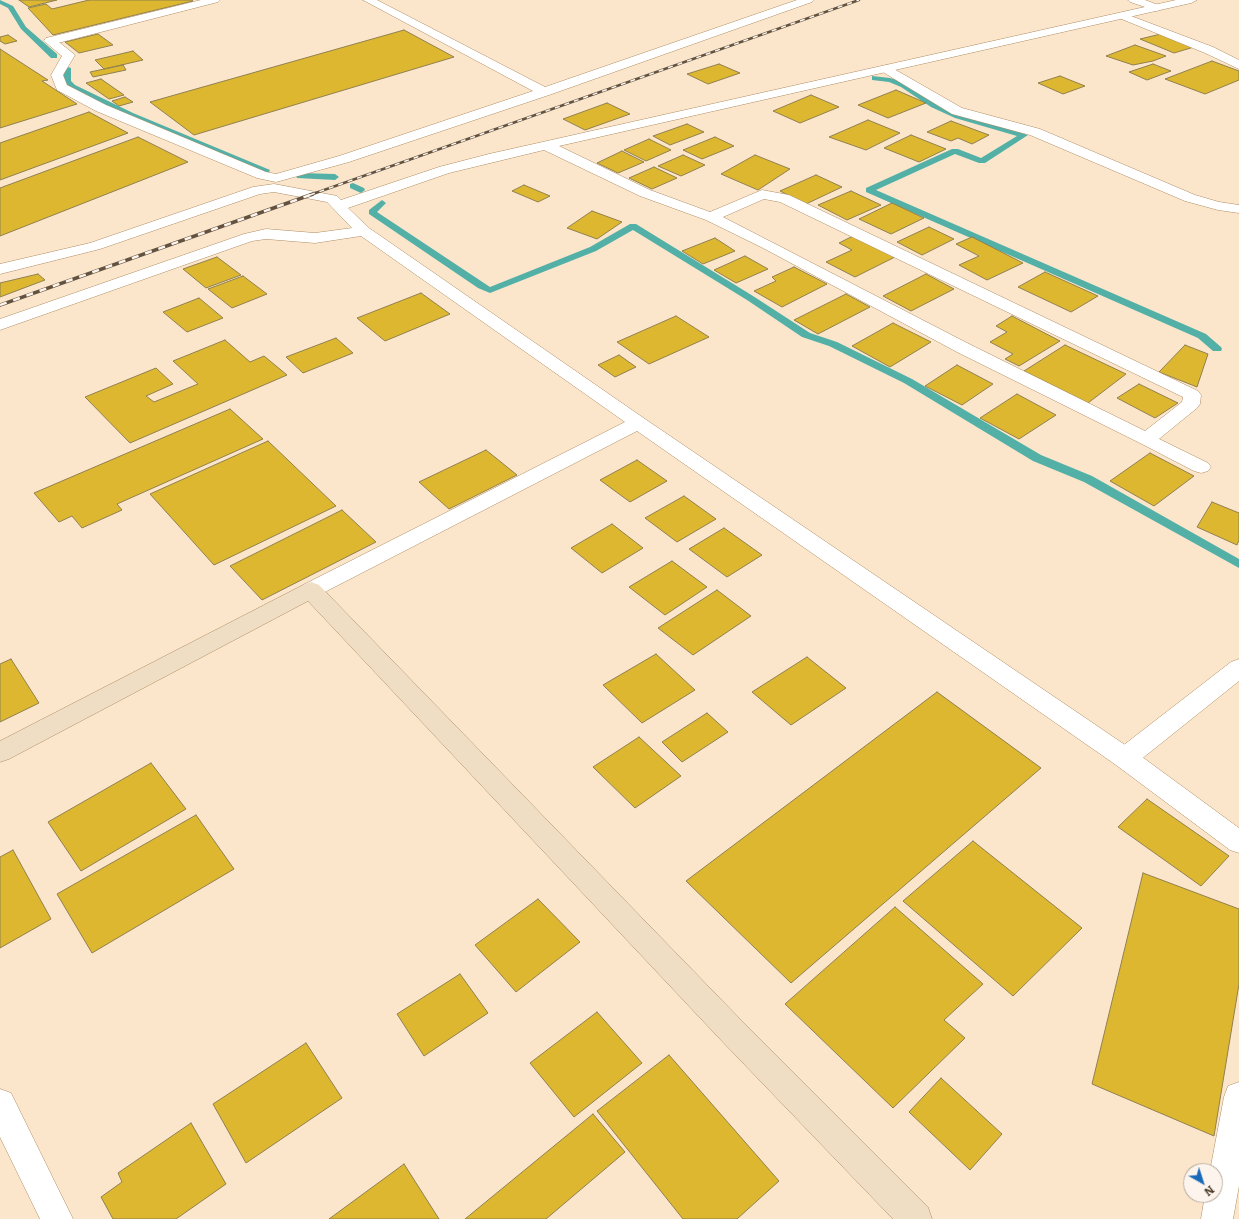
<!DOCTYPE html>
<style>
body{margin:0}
#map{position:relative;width:1239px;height:1219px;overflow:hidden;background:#fce6cb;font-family:Literata,serif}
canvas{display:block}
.north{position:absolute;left:1183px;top:1163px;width:40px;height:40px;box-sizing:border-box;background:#fdf5ed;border:1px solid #b5aa9e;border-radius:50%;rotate:141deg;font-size:11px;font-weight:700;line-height:16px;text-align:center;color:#483927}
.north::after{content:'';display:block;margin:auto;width:14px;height:18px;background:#196bb9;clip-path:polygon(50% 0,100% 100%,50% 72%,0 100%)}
</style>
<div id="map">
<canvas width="1239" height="1219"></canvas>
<div class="north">N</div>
</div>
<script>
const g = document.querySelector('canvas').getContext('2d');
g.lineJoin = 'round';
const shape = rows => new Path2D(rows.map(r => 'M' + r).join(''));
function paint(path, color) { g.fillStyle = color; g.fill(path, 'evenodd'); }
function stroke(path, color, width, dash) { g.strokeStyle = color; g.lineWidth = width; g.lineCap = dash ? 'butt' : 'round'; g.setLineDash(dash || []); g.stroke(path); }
const stream = shape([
 [0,0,13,6,26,27,57,54,57,58,51,58,21,29,8,8,0,4,0,0],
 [64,66,71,68,71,81,75,85,133,113,270,170,269,172,263,172,127,117,69,89,63,81,64,66],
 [872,76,890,78,907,83,937,103,961,114,1028,135,985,163,979,163,955,154,876,190,1206,334,1221,347,1222,349,1221,351,1213,351,1198,338,866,192,866,188,952,149,958,149,981,158,1017,136,955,118,931,107,901,87,889,82,872,80,872,76],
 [300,173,335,174,339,177,335,180,297,178,296,176,300,173],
 [353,183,364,188,365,190,361,193,350,188,350,184,353,183],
 [382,200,386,203,377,212,490,287,590,247,630,224,636,224,753,296,810,333,837,342,912,379,1041,455,1092,476,1239,559,1239,568,1084,482,1033,461,904,383,829,346,802,337,747,300,633,230,596,251,490,293,478,288,369,214,369,210,382,200]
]);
const building = shape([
 [19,0,57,0,29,7,19,0],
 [89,0,192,0,193,1,53,35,28,8,46,4,52,9,89,0],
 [404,30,454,57,194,135,150,102,404,30],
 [98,34,113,45,79,53,65,42,98,34],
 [1161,34,1194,47,1174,53,1140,39,1161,34],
 [8,35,17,41,5,44,0,41,0,37,8,35],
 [1135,45,1166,56,1153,61,1133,65,1106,56,1135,45],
 [0,49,48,80,42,81,77,104,0,128,0,49],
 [133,51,143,60,104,69,95,60,133,51],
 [1212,61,1239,71,1239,80,1205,94,1165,79,1212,61],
 [719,64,740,73,708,84,687,74,719,64],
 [1153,64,1171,71,1147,80,1129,72,1153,64],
 [123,65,126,70,93,77,90,72,123,65],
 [1060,76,1085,86,1063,94,1038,83,1060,76],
 [101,79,124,95,109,99,86,83,101,79],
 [896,90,926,103,888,118,858,105,896,90],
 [811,95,839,107,800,123,773,111,811,95],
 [125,97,133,102,119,106,112,101,125,97],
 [607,103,630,114,585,130,563,119,607,103],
 [89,112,128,133,0,180,0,143,89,112],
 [868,120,900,133,866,150,829,137,868,120],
 [951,121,989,135,972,144,958,138,951,141,927,132,951,121],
 [687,124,704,132,670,145,653,136,687,124],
 [911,135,946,149,919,162,884,148,911,135],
 [138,137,188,162,0,236,0,188,138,137],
 [715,137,734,146,702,159,683,150,715,137],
 [649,139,671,150,646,161,624,150,649,139],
 [622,151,644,162,618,173,597,163,622,151],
 [683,155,705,165,681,176,658,166,683,155],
 [755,155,790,169,758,190,721,174,755,155],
 [654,167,677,178,652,189,629,178,654,167],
 [816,175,842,187,806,204,780,191,816,175],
 [524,185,550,196,538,202,512,191,524,185],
 [851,191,881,205,847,220,818,205,851,191],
 [892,203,924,218,891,234,859,219,892,203],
 [592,211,622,222,597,239,567,228,592,211],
 [929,227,954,239,922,255,897,242,929,227],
 [853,236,895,257,855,277,826,262,852,250,839,243,853,236],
 [972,237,1023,263,987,280,959,265,979,256,956,244,972,237],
 [715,238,735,251,703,264,682,251,715,238],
 [745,256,768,269,736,283,714,270,745,256],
 [217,257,241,275,206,288,183,269,217,257],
 [794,267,827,284,782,307,754,291,776,281,772,277,794,267],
 [1045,272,1098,296,1071,312,1018,287,1045,272],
 [38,274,45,280,0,297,0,283,38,274],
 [926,274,954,289,911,311,883,296,926,274],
 [243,276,267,294,232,308,208,289,243,276],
 [421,293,450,314,385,341,357,318,421,293],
 [846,294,870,307,818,334,794,320,846,294],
 [199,298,223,318,187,332,163,312,199,298],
 [676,316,709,337,649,364,617,342,676,316],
 [1012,316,1060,341,1019,366,1005,359,1013,354,990,342,1007,332,996,326,1012,316],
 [893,323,931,342,890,367,852,346,893,323],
 [336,338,353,353,303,373,286,357,336,338],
 [225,340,250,362,264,356,287,375,130,443,85,397,156,368,173,384,146,396,154,402,198,384,173,361,225,340],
 [1065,345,1126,374,1088,403,1024,371,1065,345],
 [1185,345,1208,354,1197,387,1159,372,1185,345],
 [619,355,636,367,615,377,598,365,619,355],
 [957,365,993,384,962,405,925,386,957,365],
 [1139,384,1178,403,1155,418,1117,398,1139,384],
 [1017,394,1056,415,1019,439,980,418,1017,394],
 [230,409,263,439,117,504,122,510,82,528,72,516,59,522,34,493,230,409],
 [268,441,336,506,214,565,150,494,268,441],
 [486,450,517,475,449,509,419,482,486,450],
 [1150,453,1194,476,1154,506,1110,481,1150,453],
 [637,460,667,481,630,502,600,480,637,460],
 [684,496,716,519,677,542,645,518,684,496],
 [1212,502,1239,513,1239,540,1237,545,1197,527,1212,502],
 [342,510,376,542,262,600,230,566,342,510],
 [612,524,643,548,602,573,571,548,612,524],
 [724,528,762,555,727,577,689,549,724,528],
 [672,561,707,587,665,615,629,587,672,561],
 [717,590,751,616,693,655,658,628,717,590],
 [656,654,695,690,642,723,603,685,656,654],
 [807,657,846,688,791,725,752,692,807,657],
 [11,659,39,703,0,722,0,664,11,659],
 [937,692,1041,768,791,983,686,881,937,692],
 [707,713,728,732,682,762,662,742,707,713],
 [639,737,681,776,635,808,593,767,639,737],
 [151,763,186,809,81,871,48,822,151,763],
 [1147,799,1229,856,1201,886,1118,827,1147,799],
 [196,815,234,869,92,953,57,894,196,815],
 [973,841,1082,928,1013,996,903,901,973,841],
 [13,850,51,919,0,948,0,857,13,850],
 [1143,873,1239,909,1239,984,1214,1136,1092,1084,1143,873],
 [538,899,580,942,516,992,475,945,538,899],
 [895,907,983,984,944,1020,965,1038,893,1108,785,1004,895,907],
 [460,974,488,1013,424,1056,397,1014,460,974],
 [597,1012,642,1063,574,1117,530,1063,597,1012],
 [306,1043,342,1098,246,1163,213,1104,306,1043],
 [669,1055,779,1181,737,1219,683,1219,597,1111,669,1055],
 [941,1078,1002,1134,970,1170,909,1112,941,1078],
 [593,1114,625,1152,546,1219,465,1219,593,1114],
 [191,1123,226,1184,176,1219,113,1219,101,1197,122,1182,118,1173,191,1123],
 [404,1164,439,1219,329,1219,404,1164]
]);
const lane = shape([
 [363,0,377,0,545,87,797,0,814,0,812,2,549,95,349,162,276,182,257,178,96,111,57,90,51,75,62,56,44,41,46,38,54,38,75,55,63,75,67,85,106,105,266,172,276,174,339,156,533,91,363,0],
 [1128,0,1145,0,1161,6,1163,8,1157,11,1130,2,1128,0],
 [1123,13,1213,47,1239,60,1239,69,1205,53,1119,18,1117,16,1123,13],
 [887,65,962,108,1040,129,1195,195,1219,202,1239,205,1239,213,1218,210,1185,201,1030,135,952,114,883,72,881,69,887,65],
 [1147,433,1208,463,1211,467,1208,471,1201,473,1194,471,1140,443,1138,439,1140,435,1147,433],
 [1239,659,1239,681,1134,765,1125,768,1116,765,1113,758,1116,751,1231,662,1239,659]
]);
const street = shape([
 [201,0,220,0,218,2,50,45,44,41,46,38,201,0],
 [1176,0,1197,0,1191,3,559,146,650,190,710,212,762,190,789,195,1198,391,1201,395,1200,404,1197,408,1154,443,1147,445,1140,443,957,352,763,248,706,220,640,196,544,150,449,173,348,208,369,228,645,419,1134,751,1239,828,1239,853,1230,850,1116,765,637,431,319,595,311,598,303,595,300,590,303,585,625,422,361,236,315,243,266,239,252,241,0,330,0,319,244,234,266,229,315,233,352,228,327,202,274,192,260,194,100,249,0,274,0,264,90,243,253,187,274,184,332,195,337,196,341,200,439,167,489,154,1176,0],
 [764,199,780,202,1183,397,1182,402,1145,431,969,344,723,217,764,199],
 [1239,1082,1239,1186,1233,1219,1201,1219,1205,1195,1215,1195,1215,1171,1210,1171,1224,1097,1228,1086,1239,1082],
 [0,1089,11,1093,73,1219,40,1219,0,1137,0,1089]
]);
const secondary = shape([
 [311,582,319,585,739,1018,928,1207,932,1219,893,1219,719,1038,308,601,9,759,0,762,0,741,303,585,311,582]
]);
const railFar1 = shape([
 [310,195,859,0]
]);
const rail = shape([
 [0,305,313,194]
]);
paint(stream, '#53b0a7');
paint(building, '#ddb730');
stroke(building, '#90804f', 1);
stroke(lane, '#ae8d63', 1);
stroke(street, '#ae8d63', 1);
stroke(secondary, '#ae8d63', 1);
paint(lane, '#fff');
paint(street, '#fff');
paint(secondary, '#efddc4');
stroke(railFar1, '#62523f', 2.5);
stroke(rail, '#62523f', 3.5);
stroke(railFar1, '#fdf5ed', 1.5, [5]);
stroke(rail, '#fdf5ed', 2.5, [7]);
</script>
